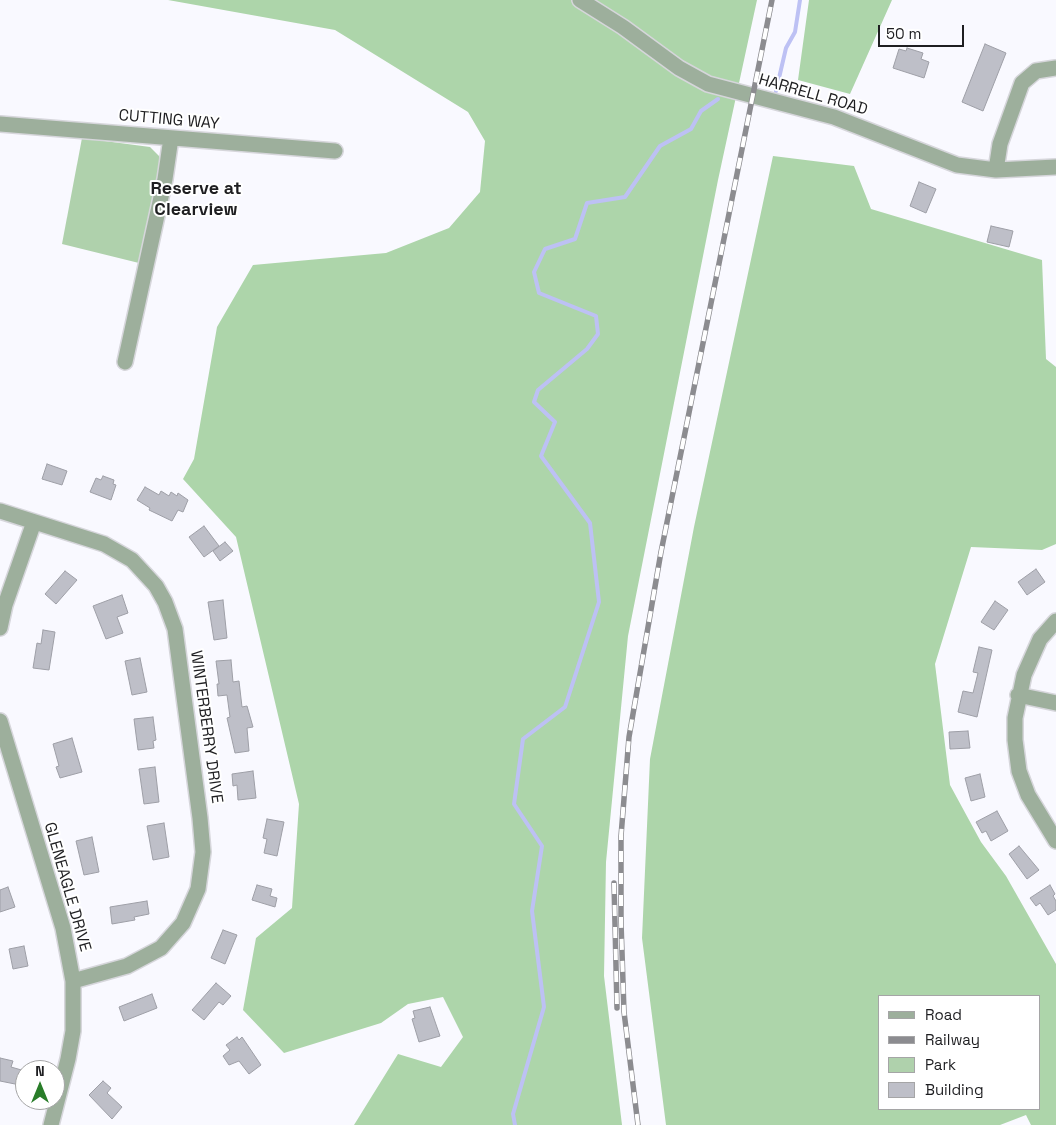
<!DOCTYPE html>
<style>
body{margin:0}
#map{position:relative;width:1056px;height:1125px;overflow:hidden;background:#f9f9ff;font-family:"Space Grotesk",sans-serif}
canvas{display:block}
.legend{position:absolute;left:878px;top:995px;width:162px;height:115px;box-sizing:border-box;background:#fff;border:1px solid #a5a5a6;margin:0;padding:6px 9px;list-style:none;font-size:15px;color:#1e1e21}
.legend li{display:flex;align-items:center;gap:10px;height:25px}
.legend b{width:25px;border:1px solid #a5a5a6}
.north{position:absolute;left:15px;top:1060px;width:50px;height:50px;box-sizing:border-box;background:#fff;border:1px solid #a5a5a6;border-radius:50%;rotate:0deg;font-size:14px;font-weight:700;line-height:20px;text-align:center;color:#1e1e21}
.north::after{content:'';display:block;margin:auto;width:18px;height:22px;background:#297d29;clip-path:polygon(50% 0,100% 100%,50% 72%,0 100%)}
.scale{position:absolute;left:878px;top:25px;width:86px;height:22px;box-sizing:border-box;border:2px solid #1e1e21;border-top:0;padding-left:6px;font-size:15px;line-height:18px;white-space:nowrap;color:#1e1e21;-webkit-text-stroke:4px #fff;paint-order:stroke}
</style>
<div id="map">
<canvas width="1056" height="1125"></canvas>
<ul class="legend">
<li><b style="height:6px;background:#9daf9c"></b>Road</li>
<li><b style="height:6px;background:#8c8c90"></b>Railway</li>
<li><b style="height:14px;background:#afd1ac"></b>Park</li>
<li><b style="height:14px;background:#bebfc8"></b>Building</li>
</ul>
<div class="north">N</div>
<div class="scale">50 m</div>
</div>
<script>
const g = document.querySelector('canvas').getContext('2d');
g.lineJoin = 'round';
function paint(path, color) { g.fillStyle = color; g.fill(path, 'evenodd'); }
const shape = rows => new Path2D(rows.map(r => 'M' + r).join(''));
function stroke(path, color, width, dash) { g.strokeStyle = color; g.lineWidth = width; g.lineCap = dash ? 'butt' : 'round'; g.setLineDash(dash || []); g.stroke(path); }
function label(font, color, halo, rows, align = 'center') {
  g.font = font + ' "Space Grotesk",sans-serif'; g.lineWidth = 4; g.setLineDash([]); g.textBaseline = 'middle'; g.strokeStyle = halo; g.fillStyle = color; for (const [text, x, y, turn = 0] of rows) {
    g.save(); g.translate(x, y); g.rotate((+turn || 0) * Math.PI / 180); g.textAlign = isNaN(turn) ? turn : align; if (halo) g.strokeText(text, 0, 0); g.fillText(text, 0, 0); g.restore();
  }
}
const green = shape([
 [82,138,150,147,159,156,160,169,139,263,62,244]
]);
const forest = shape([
 [168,0,757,0,718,180,628,636,606,862,604,976,622,1125,354,1125,398,1054,441,1067,463,1037,443,997,408,1004,381,1023,284,1053,243,1010,256,938,292,908,299,804,236,537,183,479,194,459,217,327,253,265,386,253,449,228,480,192,485,141,468,112,335,30],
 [809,0,892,0,850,94,798,80],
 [773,156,854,166,871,209,1042,260,1046,359,1056,367,1056,544,1042,550,971,547,935,664,950,785,981,842,1006,876,1056,964,1056,1125,1031,1125,1026,1115,1000,1125,666,1125,642,938,650,759,694,527],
 [1040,996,1040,1109,880,1109,880,996]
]);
const stream = shape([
 [776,91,786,48,795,32,800,0],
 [515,1125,513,1114,544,1007,532,911,542,846,514,804,523,739,565,707,599,602,590,523,541,456,555,422,534,402,538,390,587,349,598,334,596,316,539,293,534,272,545,249,575,239,587,203,625,197,660,146,691,129,701,111,718,99]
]);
const building = shape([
 [985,44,1006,53,983,111,962,102,985,44],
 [907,48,923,53,921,59,929,62,924,78,893,68,899,49,906,51,907,48],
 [919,182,936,189,926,213,910,206,919,182],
 [991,226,1013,231,1009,247,987,242,991,226],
 [47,464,67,471,62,485,42,479,47,464],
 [103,476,114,480,113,484,116,485,111,500,90,492,96,478,101,480,103,476],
 [145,487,159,495,161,491,169,496,171,492,177,496,178,493,188,500,183,512,178,510,172,521,149,510,150,508,137,500,145,487],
 [204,526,219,546,204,557,189,537,204,526],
 [225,542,233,551,220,561,213,551,225,542],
 [1036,569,1045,582,1027,595,1018,582,1036,569],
 [65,571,77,580,56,604,45,594,65,571],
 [122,595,128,613,117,617,123,633,106,639,93,606,122,595],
 [223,600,227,638,214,640,208,602,223,600],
 [995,601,1008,610,994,630,981,622,995,601],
 [43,630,55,632,49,670,33,668,37,643,41,644,43,630],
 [979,647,992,650,977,717,958,712,963,691,973,693,978,673,973,672,979,647],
 [140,658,147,692,132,695,125,661,140,658],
 [231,660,233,682,239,681,242,707,247,706,253,727,247,728,249,751,235,753,227,718,230,717,227,695,218,696,217,684,219,684,216,661,231,660],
 [153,717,156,740,153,741,154,748,138,750,134,719,153,717],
 [968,731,970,748,950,749,949,732,968,731],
 [72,738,82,772,60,778,56,767,59,766,53,744,72,738],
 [155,767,159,802,144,804,139,769,155,767],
 [253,771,256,798,238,800,237,785,233,786,232,774,253,771],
 [980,774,985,797,971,801,965,778,980,774],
 [997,811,1008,831,991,841,986,831,982,833,976,822,997,811],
 [267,819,284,822,277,856,264,853,267,839,263,838,267,819],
 [164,823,169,857,153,860,147,826,164,823],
 [92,837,99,872,84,875,76,841,92,837],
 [1019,846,1039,870,1027,879,1009,854,1019,846],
 [257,885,272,889,270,896,277,898,275,907,252,900,257,885],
 [1050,885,1055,894,1053,896,1056,901,1056,910,1048,915,1040,903,1036,906,1030,898,1050,885],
 [8,887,15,907,0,912,0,890,8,887],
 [147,901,149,914,134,917,135,920,112,924,110,907,147,901],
 [223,930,237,935,225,964,211,958,223,930],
 [24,946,28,966,13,969,9,949,24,946],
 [216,983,231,996,223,1005,219,1002,204,1020,192,1010,216,983],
 [152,994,157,1008,124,1021,119,1007,152,994],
 [430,1007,440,1036,419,1042,412,1019,415,1018,413,1011,430,1007],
 [237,1037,239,1040,242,1037,261,1065,249,1074,239,1061,229,1065,223,1056,230,1050,226,1045,237,1037],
 [0,1058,13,1061,11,1067,25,1071,25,1086,0,1081,0,1058],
 [103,1081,111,1088,107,1093,122,1107,112,1119,89,1095,103,1081]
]);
const minor = shape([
 [580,0,623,27,679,68,708,84,834,117,957,165,996,170,1056,167],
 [0,124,335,151],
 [996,170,1000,144,1022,83,1036,71,1056,68],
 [125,362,165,179,171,138],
 [0,511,104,544,132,560,156,586,165,602,175,629,200,818,203,852,198,889,183,923,161,948,127,966,73,981],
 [1056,621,1040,639,1024,675,1015,718,1015,740,1019,771,1028,795,1056,841],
 [0,628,5,605,34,522],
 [1018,695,1056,703],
 [0,721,63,928,73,981,73,1031,68,1059,51,1125]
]);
const rail = shape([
 [614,883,617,1008],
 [638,1125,624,1012,621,922,621,836,629,737,661,552,772,0]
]);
const streetNames = [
 ["HARRELL ROAD",813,95,16],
 ["CUTTING WAY",169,120,5],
 ["WINTERBERRY DRIVE",206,727,82],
 ["GLENEAGLE DRIVE",67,887,74]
];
const neighbourhoodNames = [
 ["Reserve at",196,189],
 ["Clearview",196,210]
];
paint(green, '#afd1ac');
paint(forest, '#add5aa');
stroke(stream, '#bdc1f4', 4);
paint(building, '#bebfc8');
stroke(building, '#9e9fa7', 1);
stroke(minor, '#d6d6db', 18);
stroke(minor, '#9daf9c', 15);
stroke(rail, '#8c8c90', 5.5);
stroke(rail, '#fff', 4, [11]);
label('16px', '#1e1e21', '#fff', streetNames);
label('bold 18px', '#1e1e21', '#fff', neighbourhoodNames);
</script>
